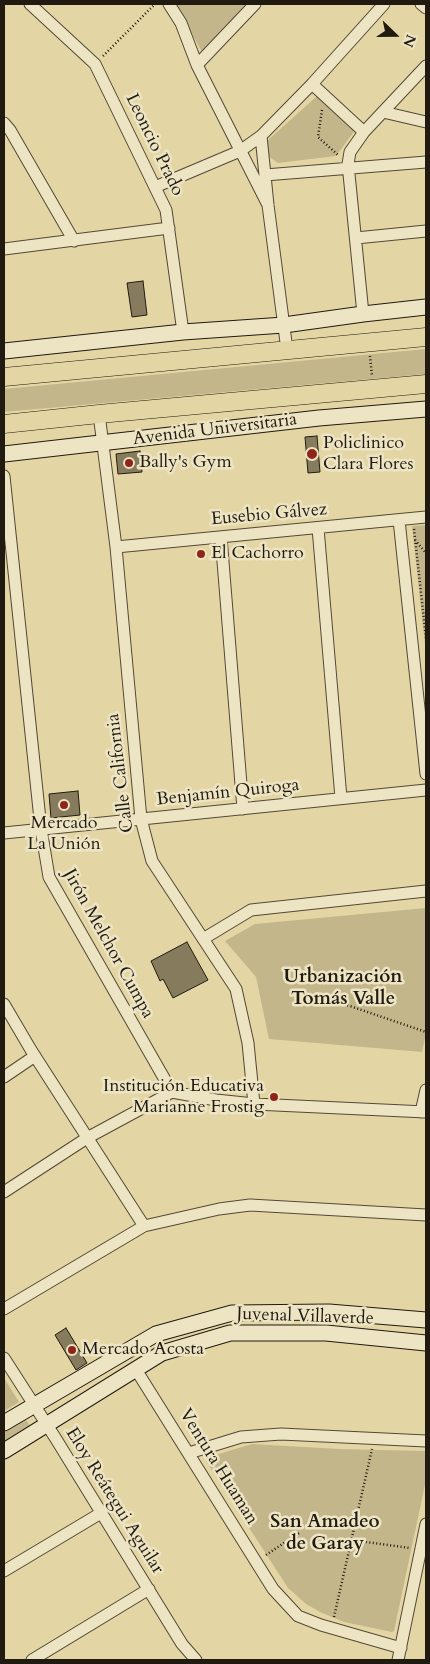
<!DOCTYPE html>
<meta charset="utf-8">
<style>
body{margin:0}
#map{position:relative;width:430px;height:1664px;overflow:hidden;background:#e4d6a4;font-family:Cardo,serif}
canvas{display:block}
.frame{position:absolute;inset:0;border:5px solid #211a10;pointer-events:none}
.north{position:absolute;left:370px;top:10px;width:50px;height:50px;-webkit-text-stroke:4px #ede4c4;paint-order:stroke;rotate:112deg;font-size:14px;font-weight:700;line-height:20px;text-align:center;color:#211a10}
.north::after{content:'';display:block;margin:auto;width:18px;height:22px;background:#211a10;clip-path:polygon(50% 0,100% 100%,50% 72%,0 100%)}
</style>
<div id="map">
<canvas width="430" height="1664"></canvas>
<div class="frame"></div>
<div class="north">N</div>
</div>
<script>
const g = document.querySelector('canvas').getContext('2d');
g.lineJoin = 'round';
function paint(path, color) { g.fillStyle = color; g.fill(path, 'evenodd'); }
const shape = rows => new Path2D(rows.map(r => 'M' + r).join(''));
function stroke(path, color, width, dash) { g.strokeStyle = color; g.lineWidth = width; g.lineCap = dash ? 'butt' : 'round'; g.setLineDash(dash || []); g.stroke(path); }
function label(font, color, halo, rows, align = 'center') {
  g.font = font + ' Cardo,serif'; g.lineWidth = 5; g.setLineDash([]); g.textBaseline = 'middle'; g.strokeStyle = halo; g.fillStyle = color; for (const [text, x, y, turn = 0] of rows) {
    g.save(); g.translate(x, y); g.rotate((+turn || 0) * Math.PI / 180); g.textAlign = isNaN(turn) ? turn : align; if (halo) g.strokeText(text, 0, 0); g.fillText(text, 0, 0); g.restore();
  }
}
const green = shape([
 [175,4,247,4,202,52],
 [317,96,356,129,336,156,278,163,258,149],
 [426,349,426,374,4,412,4,389],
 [426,525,426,654,412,526],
 [426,908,426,1034,422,1052,269,1039,256,977,225,941,255,924],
 [4,1378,19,1402,4,1411],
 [25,1419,30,1425,4,1441,4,1433],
 [252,1444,340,1449,426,1451,426,1480,394,1631,392,1632,344,1622,320,1612,306,1604,288,1588,206,1461,212,1456]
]);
const building = shape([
 [143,281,147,315,132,317,127,283,143,281],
 [317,436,320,472,308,473,305,437,317,436],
 [140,451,142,472,118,474,116,454,140,451],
 [78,791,80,815,51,818,49,794,78,791],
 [187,942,208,980,173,998,163,979,160,981,151,961,187,942],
 [66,1328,87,1363,76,1370,55,1335,66,1328]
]);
const path = shape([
 [103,56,155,4],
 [322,110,318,137,338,155],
 [370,356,372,376],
 [414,529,426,638],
 [415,540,426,553],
 [344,1004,426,1032],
 [352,1540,410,1548],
 [266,1555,299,1533],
 [334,1617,372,1449]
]);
const street = shape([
 [30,4,95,64,166,210,183,332],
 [169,4,181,23,197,65,268,205],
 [421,4,426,8],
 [197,65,255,4],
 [312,84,364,132],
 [383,112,426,122],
 [4,123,10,130,74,241],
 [261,136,268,205,287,350],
 [265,175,426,162],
 [155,187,240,151,261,136,312,84,384,4],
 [356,238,426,231],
 [4,249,169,228],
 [363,314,348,164,350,152,364,132,426,66],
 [99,414,116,547,141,819,152,861,236,989,248,1043,254,1104],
 [4,476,41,829,49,877,172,1092],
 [399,520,426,774],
 [318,528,341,798],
 [221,537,243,809],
 [116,547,426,517],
 [4,833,426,790],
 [203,939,251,910,426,891],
 [4,1004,31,1050,144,1226],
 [4,1077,35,1056],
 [421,1112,426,1090],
 [4,1192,87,1138,172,1092,216,1100,254,1104,426,1112],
 [4,1309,144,1226,219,1209,250,1205,426,1215],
 [4,1358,56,1439,182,1644,196,1660],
 [135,1368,273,1589,298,1616,321,1625,401,1648],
 [189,1453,241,1437,281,1434,426,1441],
 [4,1571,101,1513],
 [32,1660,149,1589],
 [398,1660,426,1524]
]);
const secondary = shape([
 [4,351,183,332,284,325,363,314,426,307],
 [4,454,319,418,426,409],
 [4,1423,156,1334,232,1313,329,1312,426,1320],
 [4,1451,162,1353,230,1333,326,1333,426,1343]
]);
const primary = shape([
 [4,377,426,337],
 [4,424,99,414,426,384]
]);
const markers = [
 [312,454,6,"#8f2418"],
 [129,463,5,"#8f2418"],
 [201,554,5,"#8f2418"],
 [64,805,5,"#8f2418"],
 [274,1097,5,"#8f2418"],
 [72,1350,5,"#8f2418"]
];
const streetNames = [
 ["Leoncio Prado",154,145,64],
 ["Avenida Universitaria",215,430,-7],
 ["Eusebio Gálvez",269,515,-5],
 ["Calle California",121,773,-97],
 ["Benjamín Quiroga",228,793,-6],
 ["Jirón Melchor Cumpa",108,944,61],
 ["Juvenal Villaverde",305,1317,2],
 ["Ventura Huaman",218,1467,58],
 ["Eloy Reátegui Aguilar",114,1501,58]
];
const poiNames = [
 ["Policlinico",323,444],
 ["Clara Flores",323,465],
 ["Bally's Gym",139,463],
 ["El Cachorro",211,554],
 ["Mercado",64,824,"center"],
 ["La Unión",64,845,"center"],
 ["Institución Educativa",264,1087,"right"],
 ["Marianne Frostig",264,1108,"right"],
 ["Mercado Acosta",82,1350]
];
const neighbourhoodNames = [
 ["Urbanización",343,978],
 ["Tomás Valle",343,1000],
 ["San Amadeo",325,1523],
 ["de Garay",325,1545]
];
paint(green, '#c3b68b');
paint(building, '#867c5d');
stroke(building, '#211a10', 1);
stroke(street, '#524935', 13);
stroke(secondary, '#211a10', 17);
stroke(primary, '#211a10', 19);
stroke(path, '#211a10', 2.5, [1, 2.5]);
stroke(street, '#ede4c4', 11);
stroke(secondary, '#ede4c4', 15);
stroke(primary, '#e4d6a4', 18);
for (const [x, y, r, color] of markers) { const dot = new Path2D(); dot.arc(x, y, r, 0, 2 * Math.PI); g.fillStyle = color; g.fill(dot); stroke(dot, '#ede4c4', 2); }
label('18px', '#211a10', '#ede4c4', streetNames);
label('18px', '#211a10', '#ede4c4', poiNames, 'left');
label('bold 19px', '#211a10', '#ede4c4', neighbourhoodNames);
</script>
